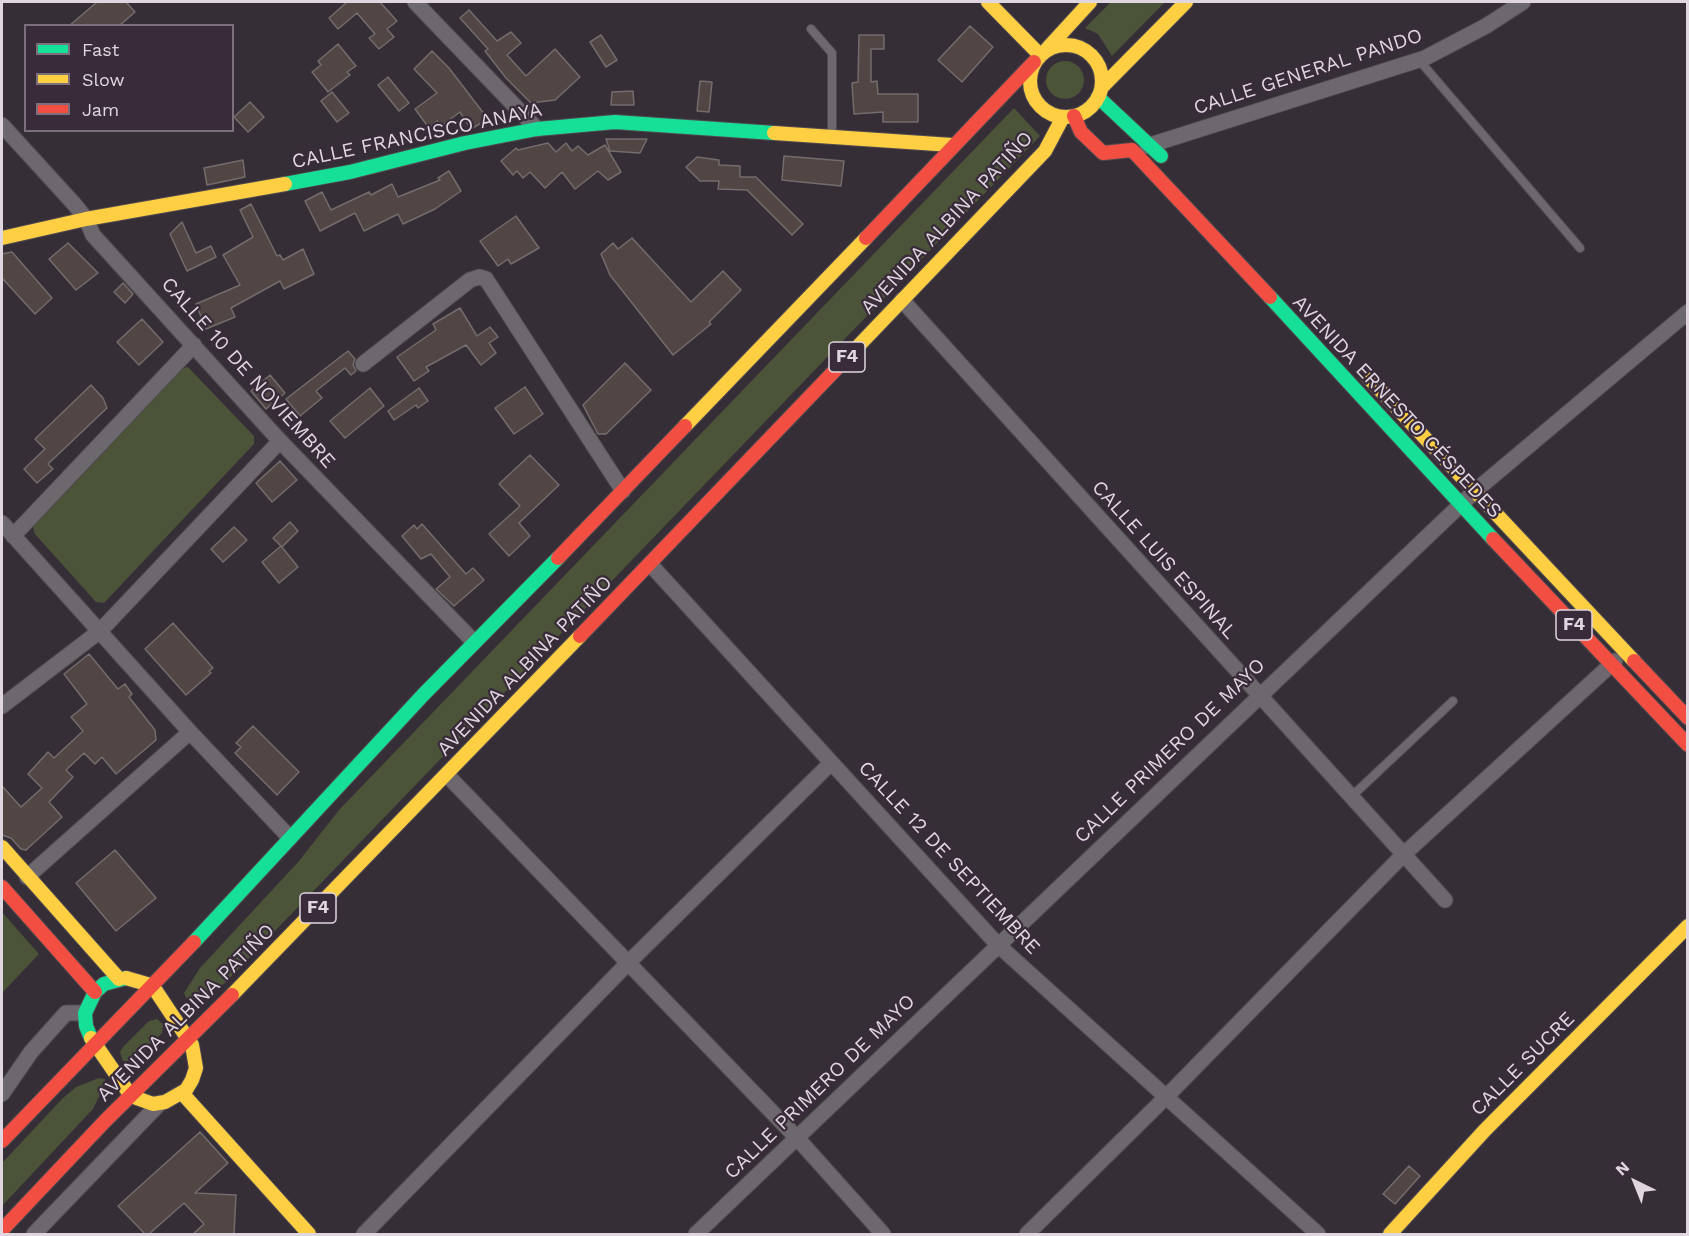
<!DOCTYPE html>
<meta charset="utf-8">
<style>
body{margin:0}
#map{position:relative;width:1689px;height:1236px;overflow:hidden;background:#362e36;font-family:"Work Sans",sans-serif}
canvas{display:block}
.frame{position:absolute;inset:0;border:3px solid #dfd6df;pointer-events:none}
.legend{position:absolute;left:24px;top:24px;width:210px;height:108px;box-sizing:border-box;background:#392b3a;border:2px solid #7b6f7c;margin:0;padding:8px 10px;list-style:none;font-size:18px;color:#dfd6df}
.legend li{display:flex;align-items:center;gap:12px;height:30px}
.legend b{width:30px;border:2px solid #7b6f7c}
.north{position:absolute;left:1605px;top:1152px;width:60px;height:60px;-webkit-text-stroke:4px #392b3a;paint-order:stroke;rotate:317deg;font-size:16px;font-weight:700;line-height:24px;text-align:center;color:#dfd6df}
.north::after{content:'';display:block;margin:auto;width:21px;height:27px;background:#dfd6df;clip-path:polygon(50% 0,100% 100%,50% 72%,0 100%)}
</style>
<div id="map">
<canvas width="1689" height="1236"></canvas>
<div class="frame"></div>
<ul class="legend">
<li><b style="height:8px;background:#16e098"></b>Fast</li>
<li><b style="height:8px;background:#ffcf43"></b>Slow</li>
<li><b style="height:8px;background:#f24e42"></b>Jam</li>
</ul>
<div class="north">N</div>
</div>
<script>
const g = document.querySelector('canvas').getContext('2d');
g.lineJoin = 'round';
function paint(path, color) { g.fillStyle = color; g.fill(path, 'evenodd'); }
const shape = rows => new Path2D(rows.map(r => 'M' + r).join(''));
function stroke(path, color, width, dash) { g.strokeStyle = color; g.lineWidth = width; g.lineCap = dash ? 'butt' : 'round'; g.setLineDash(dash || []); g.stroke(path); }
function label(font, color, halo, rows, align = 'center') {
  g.font = font + ' "Work Sans",sans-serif'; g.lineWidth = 4.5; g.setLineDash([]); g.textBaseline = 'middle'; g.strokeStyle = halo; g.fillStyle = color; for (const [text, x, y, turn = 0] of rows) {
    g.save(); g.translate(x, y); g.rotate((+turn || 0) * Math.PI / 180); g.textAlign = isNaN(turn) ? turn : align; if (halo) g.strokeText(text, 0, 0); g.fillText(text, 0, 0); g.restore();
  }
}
const green = shape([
 [1111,2,1165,2,1112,56,1098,34,1085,28],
 '1046 80a19 19 0 1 1 38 0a19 19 0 1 1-38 0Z',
 [1014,108,1040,136,224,984,193,999,187,999,184,993,200,968,299,861,339,810],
 [188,367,254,436,254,444,104,603,96,602,34,533,33,524,183,368],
 [2,912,39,954,2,993],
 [157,1019,163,1024,162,1033,134,1061,123,1061,120,1052,123,1047,149,1021],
 [99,1078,105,1079,105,1084,93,1109,2,1206,2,1163,63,1098,76,1087]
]);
const building = shape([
 [97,2,126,2,135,12,119,26,69,26,97,2],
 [347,2,380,2,397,21,387,29,394,37,379,49,369,38,375,34,357,13,338,29,329,18,347,2],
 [469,10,497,41,511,32,521,43,507,55,526,76,555,49,580,77,555,100,531,103,506,78,485,51,488,49,460,18,469,10],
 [970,26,993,47,962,82,938,60,970,26],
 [601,35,617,60,606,67,590,42,601,35],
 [859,35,884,35,884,49,871,49,871,82,877,81,878,94,918,94,918,122,883,122,883,112,854,114,852,83,858,82,859,35],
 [338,44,356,66,347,72,350,75,328,92,312,72,321,65,318,61,338,44],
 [432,51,449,68,488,119,471,129,460,112,441,126,437,121,429,128,415,109,437,93,414,69,432,51],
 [388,77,409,103,399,111,378,85,388,77],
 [700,81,712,82,709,112,697,111,700,81],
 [633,91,634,105,611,105,612,92,633,91],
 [332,92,349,113,337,122,321,101,332,92],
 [250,102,264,117,248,132,234,117,250,102],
 [606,139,647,139,640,153,610,151,606,139],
 [548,143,556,152,566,143,572,151,578,146,588,155,605,145,621,172,608,180,598,171,575,189,562,172,545,188,530,172,523,178,517,171,513,175,501,161,516,148,518,150,548,143],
 [784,156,844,161,841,186,782,180,784,156],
 [697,157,719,160,719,165,740,166,740,177,756,177,803,224,792,235,747,190,718,189,719,181,700,181,686,167,697,157],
 [243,160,245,177,207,185,204,168,243,160],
 [449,171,461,191,435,209,403,224,398,214,364,231,355,213,320,231,305,201,322,192,331,210,369,192,371,195,392,184,398,197,440,180,438,178,449,171],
 [251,204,277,256,280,255,283,260,303,249,314,274,284,289,280,281,231,308,235,317,206,329,196,304,240,285,223,255,253,237,240,210,251,204],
 [516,216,539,248,511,264,508,259,498,266,480,241,516,216],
 [182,222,196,253,211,246,216,257,187,271,170,234,182,222],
 [632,238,691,302,723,271,741,290,709,322,711,324,673,355,610,275,601,254,613,243,618,249,632,238],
 [68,243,98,273,76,290,49,259,68,243],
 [12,252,52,298,35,314,2,278,2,254,12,252],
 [123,283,133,294,125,303,114,292,123,283],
 [460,308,477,336,490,327,498,337,489,343,496,353,481,365,466,345,426,367,429,371,414,381,397,357,436,330,433,324,460,308],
 [142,319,163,342,139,365,117,342,142,319],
 [348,351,355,359,353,365,356,371,351,375,345,368,316,391,322,398,300,416,286,399,348,351],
 [625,363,651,390,606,434,598,434,583,405,625,363],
 [270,375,285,393,266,409,251,391,270,375],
 [91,385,103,398,107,408,48,464,53,469,37,483,24,469,45,449,35,439,91,385],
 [525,387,543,414,514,434,495,408,525,387],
 [370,388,384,406,345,438,330,421,370,388],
 [419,388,428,401,418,408,416,405,394,420,388,411,419,388],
 [530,455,559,485,519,523,530,536,509,556,489,534,520,506,499,484,530,455],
 [280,461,297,480,272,502,256,483,280,461],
 [290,522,298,531,282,547,273,538,290,522],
 [422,524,466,574,473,568,484,580,454,606,436,589,450,577,431,554,421,559,402,536,414,525,417,529,422,524],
 [234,527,247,540,223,562,211,549,234,527],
 [281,546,298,567,279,583,262,562,281,546],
 [173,623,213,668,209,671,211,673,186,695,145,649,173,623],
 [89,654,118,689,125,684,132,694,129,697,155,730,156,740,116,774,102,757,95,764,84,753,66,770,73,777,49,802,62,817,26,850,21,849,11,838,2,835,2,786,21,807,42,788,28,774,48,752,54,758,83,731,71,717,87,704,64,674,89,654],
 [253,726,299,772,277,795,235,753,241,747,236,743,253,726],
 [115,850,156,898,116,931,76,883,115,850],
 [200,1132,228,1163,195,1193,236,1195,234,1234,193,1234,204,1224,184,1203,149,1234,145,1234,118,1206,200,1132],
 [1409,1166,1420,1176,1395,1204,1383,1194,1409,1166]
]);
const lane = shape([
 [811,29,832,53,832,135],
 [1419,60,1580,248],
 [1351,797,1453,701]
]);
const street = shape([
 [415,2,537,129],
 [2,125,75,205,86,219,93,235,280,441,474,642],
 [1147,146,1425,58,1486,26,1523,2],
 [902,300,1445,900],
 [363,364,470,280,479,277,486,279,623,491],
 [2,523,190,732,290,838],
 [13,536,194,345],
 [650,564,998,945,1318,1234],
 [2,706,100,631,280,441],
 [447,775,798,1139,883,1234],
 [27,877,190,732],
 [2,1094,31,1052,66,1013,85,1013],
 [34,1234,160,1103],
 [364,1234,628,963,831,763],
 [696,1234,1475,491,1688,312],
 [1027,1234,1166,1097,1403,855,1615,661]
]);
const fast = shape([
 [1098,97,1161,156],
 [285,184,350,172,465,143,537,129,615,122,774,133],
 [1270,297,1493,539],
 [194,942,423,695,558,558],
 [91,1038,86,1026,85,1013,95,992,104,984,126,978]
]);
const slow = shape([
 [988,2,1040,55],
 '1030 81a36 36 0 1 1 72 0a36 36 0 1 1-72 0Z',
 [1047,49,1090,2],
 [1102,87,1186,2],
 [774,133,952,145],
 [2,238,86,219,285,184],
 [842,363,1045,151,1063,117],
 [1366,375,1634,661],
 [685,426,866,238],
 [2,847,119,979],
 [232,995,580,636],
 [91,1038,131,1096,153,1104,165,1102,186,1090,192,1080,196,1068,192,1045,156,991,147,984,126,978],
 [182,1093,309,1234],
 [1390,1234,1485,1130,1688,926]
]);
const jam = shape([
 [1074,116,1081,132,1103,153,1132,150,1270,297],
 [866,238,1034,62],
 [1493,539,1688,745],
 [558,558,685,426],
 [580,636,842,363],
 [1634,661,1688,718],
 [2,887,95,992],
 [2,1141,194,942],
 [2,1230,105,1121,232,995]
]);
const shields = [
 [847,357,36],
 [1574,625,36],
 [318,908,36]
];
const shieldNames = [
 ["F4",847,357],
 ["F4",1574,625],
 ["F4",318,908]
];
const streetNames = [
 ["CALLE GENERAL PANDO",1308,72,-18],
 ["CALLE FRANCISCO ANAYA",417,136,-12],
 ["AVENIDA ALBINA PATIÑO",947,223,-47],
 ["CALLE 10 DE NOVIEMBRE",248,373,48],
 ["AVENIDA ERNESTO CÉSPEDES",1397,407,47],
 ["CALLE LUIS ESPINAL",1164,560,48],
 ["AVENIDA ALBINA PATIÑO",525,666,-46],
 ["CALLE PRIMERO DE MAYO",1170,751,-44],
 ["CALLE 12 DE SEPTIEMBRE",949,858,47],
 ["AVENIDA ALBINA PATIÑO",186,1013,-45],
 ["CALLE SUCRE",1523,1064,-45],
 ["CALLE PRIMERO DE MAYO",820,1087,-44]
];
paint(green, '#4b5338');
paint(building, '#514644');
stroke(building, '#736c6c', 1.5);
stroke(lane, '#504a50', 10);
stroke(street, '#504a50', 17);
stroke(fast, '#504a50', 16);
stroke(slow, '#504a50', 16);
stroke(jam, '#504a50', 16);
stroke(lane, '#6d686d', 8);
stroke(street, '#6d686d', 15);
stroke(fast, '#16e098', 14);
stroke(slow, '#ffcf43', 14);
stroke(jam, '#f24e42', 14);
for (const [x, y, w] of shields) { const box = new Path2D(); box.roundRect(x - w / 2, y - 15, w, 30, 4.5); g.fillStyle = '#392b3a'; g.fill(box); stroke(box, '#dfd6df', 1.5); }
label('bold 18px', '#dfd6df', null, shieldNames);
label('20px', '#dfd6df', '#392b3a', streetNames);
</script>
